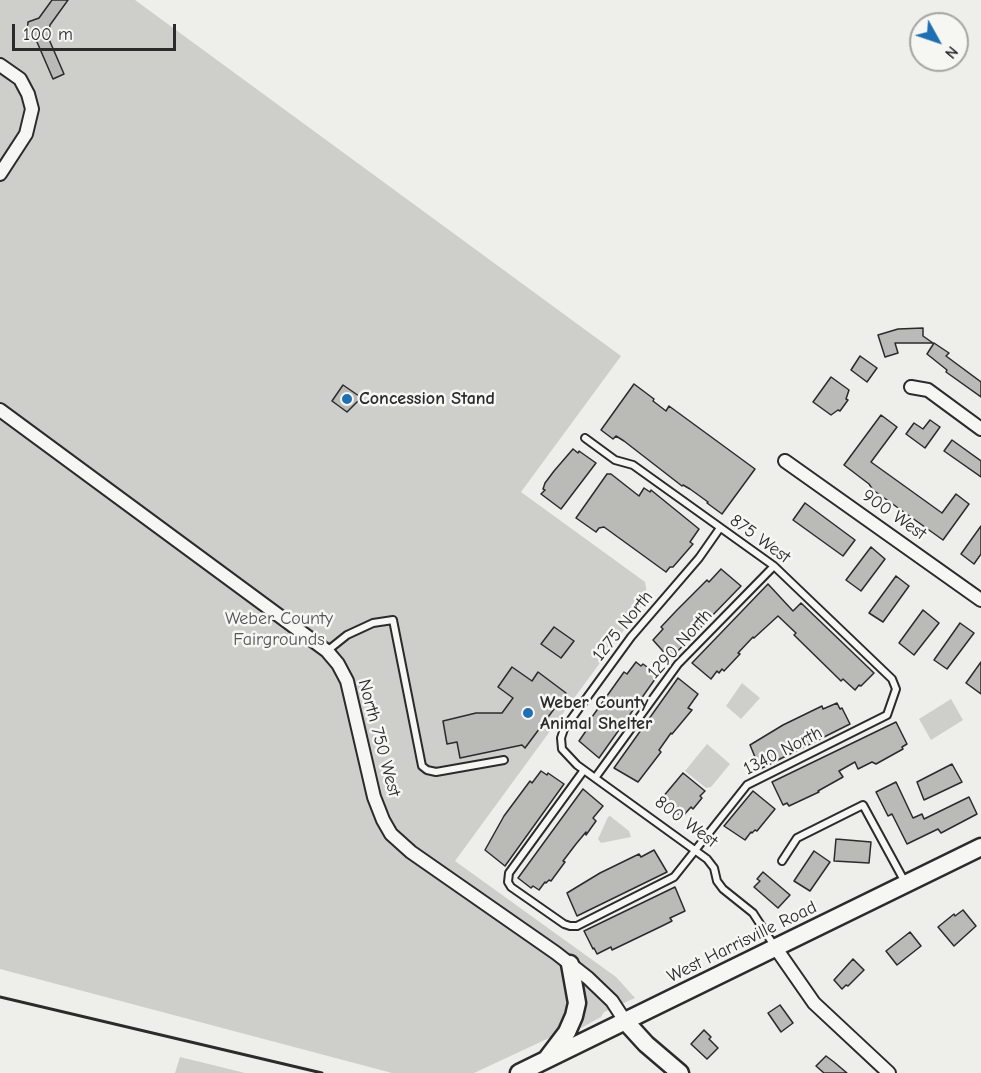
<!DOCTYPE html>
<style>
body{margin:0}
#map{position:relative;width:981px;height:1073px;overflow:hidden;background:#eeeeea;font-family:"Comic Neue",sans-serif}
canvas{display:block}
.north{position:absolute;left:909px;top:12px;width:60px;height:60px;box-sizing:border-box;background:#f6f6f2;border:2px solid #a5a5a2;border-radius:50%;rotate:130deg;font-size:16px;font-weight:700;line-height:24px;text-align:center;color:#2b2b2b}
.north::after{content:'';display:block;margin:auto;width:21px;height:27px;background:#1f6fb2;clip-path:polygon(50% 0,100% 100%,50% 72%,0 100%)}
.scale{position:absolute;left:12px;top:24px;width:164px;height:27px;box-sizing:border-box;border:3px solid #2b2b2b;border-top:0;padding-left:8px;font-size:18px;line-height:21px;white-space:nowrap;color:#2b2b2b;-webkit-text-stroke:4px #f6f6f2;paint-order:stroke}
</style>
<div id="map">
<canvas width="981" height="1073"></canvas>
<div class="north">N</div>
<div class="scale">100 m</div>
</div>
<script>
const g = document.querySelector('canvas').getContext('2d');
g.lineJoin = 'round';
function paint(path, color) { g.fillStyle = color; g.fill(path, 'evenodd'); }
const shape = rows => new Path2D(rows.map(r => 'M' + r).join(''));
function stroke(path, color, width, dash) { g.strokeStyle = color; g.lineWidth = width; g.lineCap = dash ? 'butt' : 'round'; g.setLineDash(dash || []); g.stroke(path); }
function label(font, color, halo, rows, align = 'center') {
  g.font = font + ' "Comic Neue",sans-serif'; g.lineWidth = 5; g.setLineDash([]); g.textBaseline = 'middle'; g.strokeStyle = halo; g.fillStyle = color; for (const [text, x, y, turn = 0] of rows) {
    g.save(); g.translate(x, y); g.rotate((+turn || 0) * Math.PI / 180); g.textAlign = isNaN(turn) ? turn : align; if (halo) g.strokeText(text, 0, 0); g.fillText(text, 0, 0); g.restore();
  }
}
const green = shape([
 [0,0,135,0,621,356,521,492,645,582,647,593,643,604,455,861,616,977,635,998,604,1012,601,1017,581,1028,577,1025,474,1073,392,1073,0,969],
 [742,683,760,698,741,719,726,706],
 [951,699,963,720,931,740,919,719],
 [707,744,730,764,711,787,706,788,685,771],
 [610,816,629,831,631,837,601,843,598,839,608,817],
 [180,1057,245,1073,175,1073]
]);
const building = shape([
 [52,0,68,0,50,25,48,37,64,74,53,79,37,42,27,35,28,22,39,18,52,0],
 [923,328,923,336,933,343,895,343,898,353,885,357,878,335,898,329,923,328],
 [934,343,949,353,946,356,981,382,981,397,946,372,947,370,927,354,934,343],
 [860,356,877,368,867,382,851,370,860,356],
 [831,377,849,390,846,399,848,400,840,411,838,410,831,415,813,402,831,377],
 [634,384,654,399,653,401,666,411,669,406,755,469,722,514,707,503,708,502,690,489,683,485,682,486,624,441,616,436,613,439,601,430,634,384],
 [343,385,359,396,358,401,347,412,332,401,343,385],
 [881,415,897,427,871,462,942,513,956,494,969,504,943,540,873,490,869,484,844,465,881,415],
 [930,420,940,427,925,448,906,434,914,423,923,429,930,420],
 [952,440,981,461,981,477,944,451,952,440],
 [573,449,578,453,579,451,596,463,561,509,541,494,545,490,543,489,545,483,554,471,573,449],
 [607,474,611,474,639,496,644,488,650,492,651,490,699,529,690,542,693,544,673,567,670,567,666,572,604,527,599,528,596,532,576,518,607,474],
 [805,503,855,540,843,556,793,520,805,503],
 [981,526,981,554,974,564,961,554,981,526],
 [871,547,885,559,861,591,846,580,871,547],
 [721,569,741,586,670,659,653,640,663,629,661,627,677,610,707,580,709,582,721,569],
 [896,576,909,586,883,622,869,613,896,576],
 [768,584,793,611,801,603,874,673,861,686,859,685,855,690,843,679,841,681,794,635,796,633,778,616,754,638,753,637,738,653,740,654,724,671,722,669,719,673,717,671,711,679,692,663,768,584],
 [923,610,939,623,914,655,899,643,923,610],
 [960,623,974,633,947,669,934,660,960,623],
 [554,627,574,641,561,658,541,644,554,627],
 [636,662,641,666,643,664,658,675,599,758,579,741,588,728,586,726,592,717,624,672,627,674,636,662],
 [981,662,981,694,966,683,981,662],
 [512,667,532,681,538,672,566,693,525,748,522,745,460,758,457,742,447,744,443,721,476,713,502,713,513,698,498,687,512,667],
 [678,678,698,694,688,708,692,710,672,734,671,733,659,750,661,752,638,782,614,768,678,678],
 [837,703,840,709,842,708,850,724,760,769,750,745,783,725,822,706,823,709,837,703],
 [896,722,907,744,902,747,903,749,876,764,872,762,858,769,855,762,839,771,843,777,818,791,819,792,789,806,787,803,783,805,772,782,896,722],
 [952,764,962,782,924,800,917,782,952,764],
 [541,771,547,775,548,773,564,784,505,866,485,850,504,816,530,781,532,783,541,771],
 [683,773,705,791,700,796,702,798,693,809,691,807,683,816,681,817,662,798,683,773],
 [896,782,913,818,922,814,924,819,969,797,977,814,941,833,938,829,907,844,892,814,888,816,876,792,896,782],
 [583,789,603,806,593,818,596,821,586,835,586,832,576,844,563,861,565,862,551,881,549,880,546,883,545,882,539,890,533,886,531,888,518,878,583,789],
 [753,791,775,809,757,831,755,830,752,833,751,832,745,840,724,826,753,791],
 [836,839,871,842,869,863,834,861,836,839],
 [654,850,667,872,577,916,567,893,600,873,639,854,641,857,654,850],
 [814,851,830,862,810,891,794,881,814,851],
 [763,872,790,895,778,908,754,887,760,881,757,879,763,872],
 [675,887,685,911,670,918,672,921,662,926,612,950,611,947,597,954,594,948,593,949,584,931,675,887],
 [963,910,976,926,954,946,938,927,954,914,955,916,963,910],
 [910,932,921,946,897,965,886,951,910,932],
 [853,959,864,970,848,986,846,985,842,989,834,980,853,959],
 [780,1005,793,1023,781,1032,768,1013,780,1005],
 [704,1030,711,1037,709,1039,718,1048,707,1059,691,1044,704,1030],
 [826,1056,834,1062,847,1073,824,1073,816,1066,826,1056]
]);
const lane = shape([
 [720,528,699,558,631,637,564,729,561,738,562,749,577,765,707,859,714,868,717,881,723,889,753,913,775,947],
 [327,651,347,635,373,623,393,620,422,766,427,770,436,772,504,760],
 [584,770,509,873,508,882,511,887,564,924,570,926,577,926,674,877,747,785,887,715,896,689,892,679,774,566,633,465,615,460,585,438],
 [595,778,678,664,774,566],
 [782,861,797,838,863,805,906,884]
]);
const street = shape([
 [0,65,20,79,28,94,32,109,26,134,0,174],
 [911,387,928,390,981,429],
 [0,410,327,651,338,664,347,681,374,797,383,820,391,834,411,852,556,953,588,978,612,1001,625,1021],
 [785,461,981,600],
 [775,947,814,1003,889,1073]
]);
const secondary = shape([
 [625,1021,646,1044,680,1073],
 [548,1057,567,1032,574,1016,577,1003,570,964],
 [519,1073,981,847]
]);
const rail = shape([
 [0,997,322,1073]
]);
const markers = [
 [347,399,6,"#1f6fb2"],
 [528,713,6,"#1f6fb2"]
];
const poiNames = [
 ["Concession Stand",359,399],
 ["Weber County",540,703],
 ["Animal Shelter",540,724]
];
const streetNames = [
 ["900 West",894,515,35],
 ["875 West",760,539,36],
 ["1275 North",623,626,-51],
 ["1290 North",680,644,-48],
 ["North 750 West",379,738,75],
 ["1340 North",783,751,-27],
 ["800 West",686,822,37],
 ["West Harrisville Road",742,942,-26]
];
const parkNames = [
 ["Weber County",279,619],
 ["Fairgrounds",279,640]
];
paint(green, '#cececa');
paint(building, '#babab7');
stroke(building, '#2b2b2b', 1.5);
stroke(lane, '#2b2b2b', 10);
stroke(street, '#2b2b2b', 16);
stroke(secondary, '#2b2b2b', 21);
stroke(lane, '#f6f6f2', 6);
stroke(street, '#f6f6f2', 12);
stroke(secondary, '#f6f6f2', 16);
stroke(rail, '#2b2b2b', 3);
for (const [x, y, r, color] of markers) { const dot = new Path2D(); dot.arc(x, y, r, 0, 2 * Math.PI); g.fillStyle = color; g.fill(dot); stroke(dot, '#f6f6f2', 2); }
label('bold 18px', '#2b2b2b', '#f6f6f2', poiNames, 'left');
label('18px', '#2b2b2b', '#f6f6f2', streetNames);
label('18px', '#545453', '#f6f6f2', parkNames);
</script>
